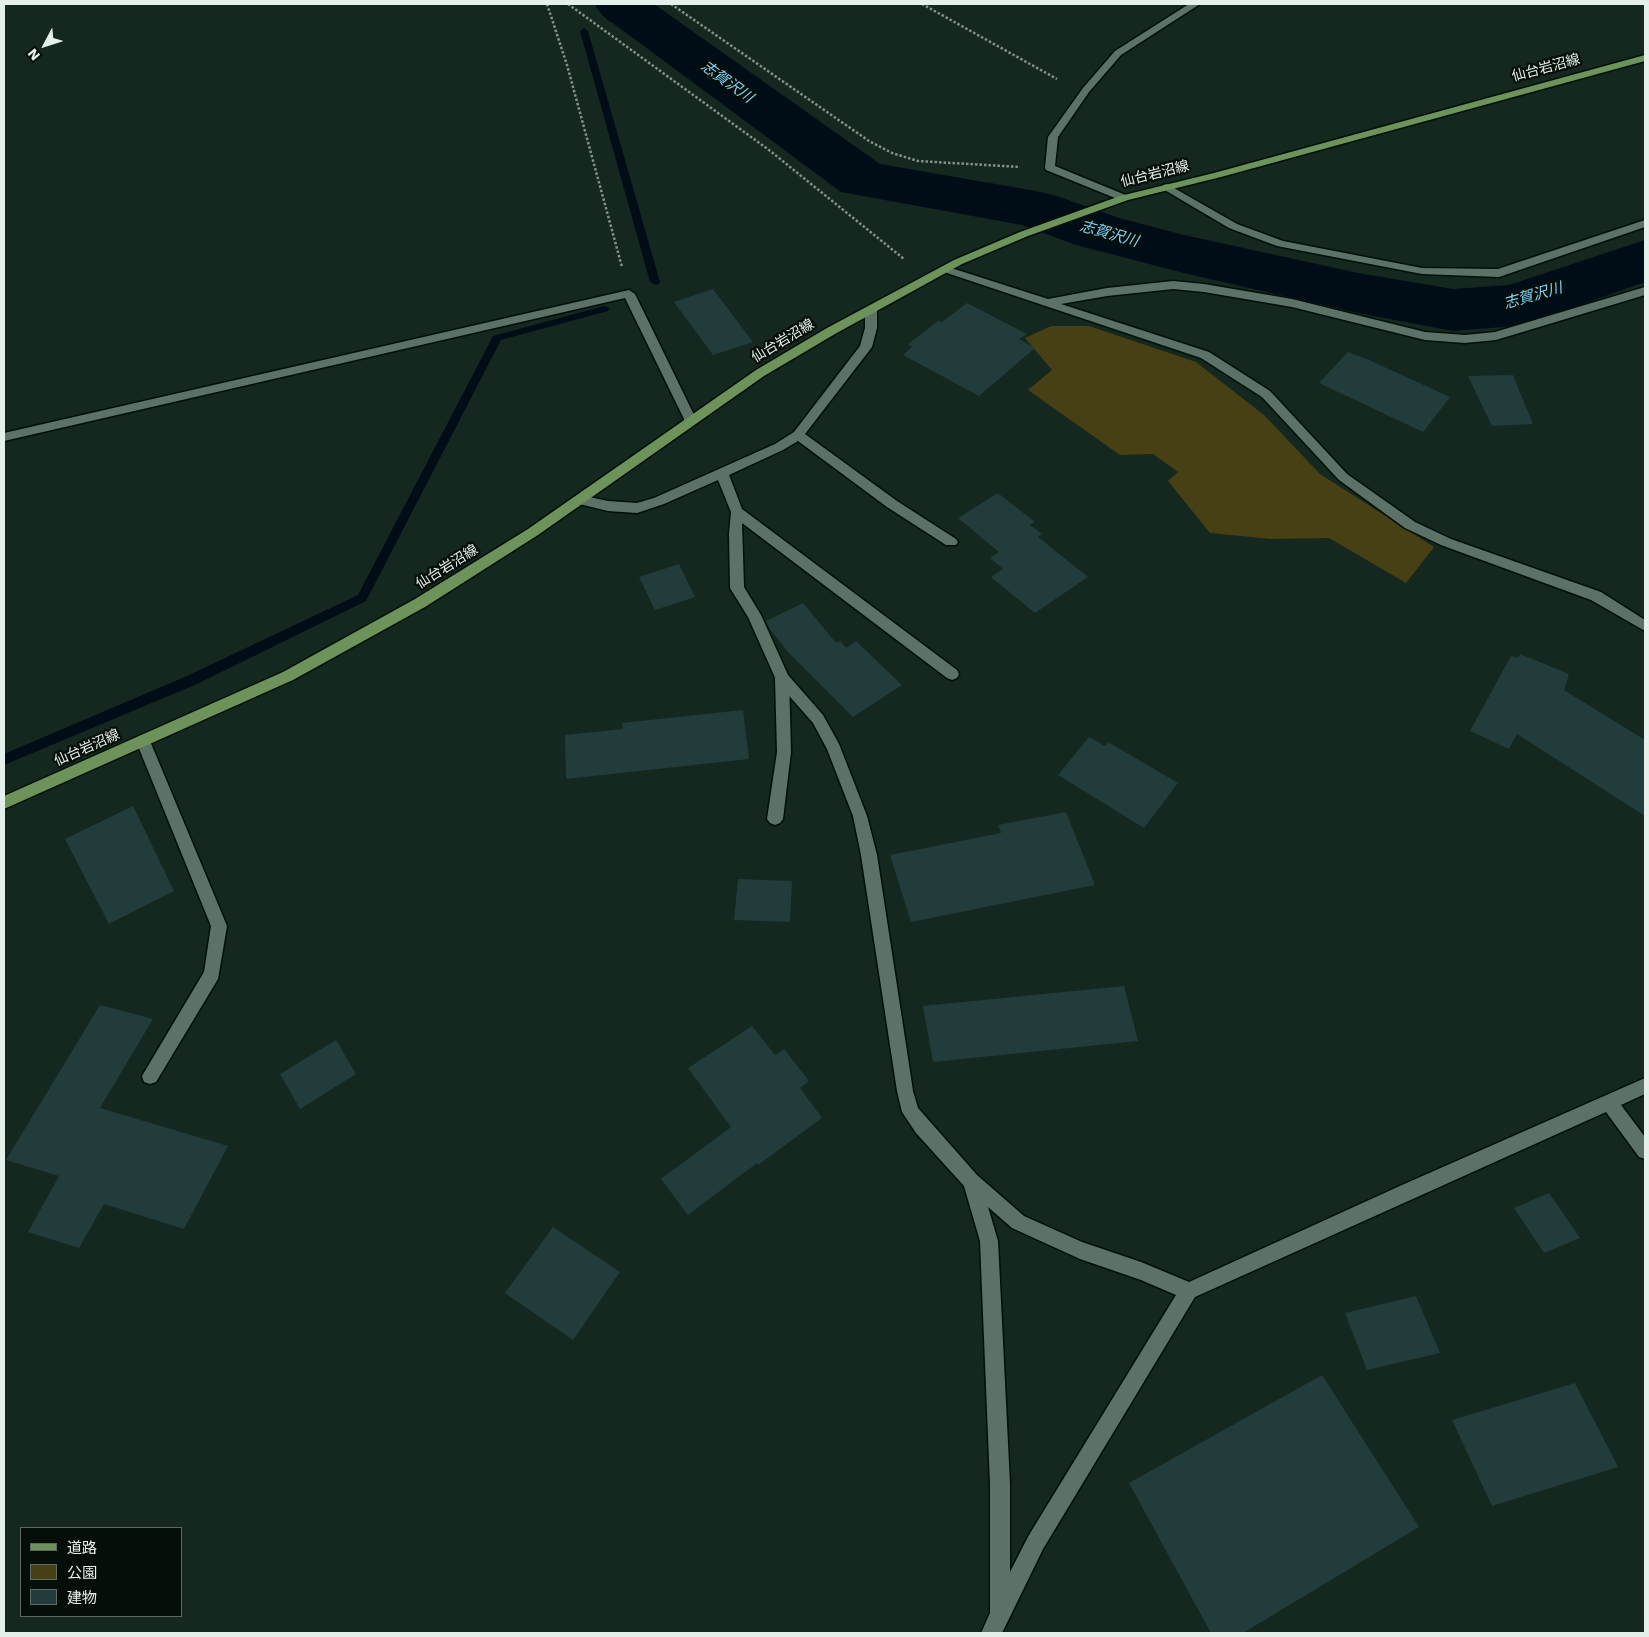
<!DOCTYPE html>
<meta charset="utf-8">
<style>
body{margin:0}
#map{position:relative;width:1649px;height:1637px;overflow:hidden;background:#14281f;font-family:"Work Sans","Noto Sans JP",sans-serif}
canvas{display:block}
.frame{position:absolute;inset:0;border:5px solid #e4f1ea;pointer-events:none}
.legend{position:absolute;left:20px;top:1527px;width:162px;height:90px;box-sizing:border-box;background:#060e0a;border:1px solid #5f6964;margin:0;padding:6px 9px;list-style:none;font-size:15px;color:#e4f1ea}
.legend li{display:flex;align-items:center;gap:10px;height:25px}
.legend b{width:25px;border:1px solid #5f6964}
.north{position:absolute;left:20px;top:20px;width:50px;height:50px;-webkit-text-stroke:4px #060e0a;paint-order:stroke;rotate:230deg;font-size:14px;font-weight:700;line-height:20px;text-align:center;color:#e4f1ea}
.north::after{content:'';display:block;margin:auto;width:18px;height:22px;background:#e4f1ea;clip-path:polygon(50% 0,100% 100%,50% 72%,0 100%)}
</style>
<div id="map">
<canvas width="1649" height="1637"></canvas>
<div class="frame"></div>
<ul class="legend">
<li><b style="height:6px;background:#6d925a"></b>道路</li>
<li><b style="height:14px;background:#474015"></b>公園</li>
<li><b style="height:14px;background:#223b3b"></b>建物</li>
</ul>
<div class="north">N</div>
</div>
<script>
const g = document.querySelector('canvas').getContext('2d');
g.lineJoin = 'round';
function paint(path, color) { g.fillStyle = color; g.fill(path, 'evenodd'); }
const shape = rows => new Path2D(rows.map(r => 'M' + r).join(''));
function stroke(path, color, width, dash) { g.strokeStyle = color; g.lineWidth = width; g.lineCap = dash ? 'butt' : 'round'; g.setLineDash(dash || []); g.stroke(path); }
function label(font, color, halo, rows, align = 'center') {
  g.font = font + ' "Work Sans","Noto Sans JP",sans-serif'; g.lineWidth = 4.5; g.setLineDash([]); g.textBaseline = 'middle'; g.strokeStyle = halo; g.fillStyle = color; for (const [text, x, y, turn = 0] of rows) {
    g.save(); g.translate(x, y); g.rotate((+turn || 0) * Math.PI / 180); g.textAlign = isNaN(turn) ? turn : align; if (halo) g.strokeText(text, 0, 0); g.fillText(text, 0, 0); g.restore();
  }
}
const green = shape([
 [1051,326,1089,326,1196,362,1264,415,1320,474,1434,547,1406,583,1329,538,1271,539,1210,533,1168,481,1178,472,1153,454,1120,455,1028,390,1052,370,1025,338]
]);
const stream = shape([
 [631,9,635,12,634,14,610,22,606,19,631,9],
 [584,28,588,31,660,282,659,284,655,285,650,282,580,31,584,28],
 [604,306,608,307,609,309,608,311,501,340,366,601,197,684,4,765,4,754,187,676,358,595,493,336,604,306]
]);
const river = shape([
 [594,4,654,4,880,164,1036,191,1057,196,1119,218,1184,235,1358,273,1453,289,1509,285,1645,240,1645,282,1538,320,1515,326,1453,331,1358,313,1184,273,1076,245,1022,225,841,192,602,15,594,4]
]);
const building = shape([
 [713,289,753,342,713,355,674,302],
 [967,303,1027,334,1019,339,1035,348,979,396,903,355,912,347,908,344,938,321,942,322],
 [1348,352,1369,360,1450,397,1423,432,1319,383],
 [1513,375,1533,424,1492,426,1468,376],
 [998,493,1035,522,1030,525,1042,534,1038,537,1088,577,1035,613,991,577,1003,569,990,558,999,552,958,518],
 [679,564,695,597,655,610,639,577],
 [803,603,836,643,840,641,846,648,856,641,902,685,853,717,787,651,770,629,766,621],
 [1520,654,1569,674,1564,690,1645,740,1645,816,1517,734,1509,749,1470,731,1511,656,1518,658],
 [743,710,749,759,566,779,565,735,623,729,622,723],
 [1089,737,1105,746,1108,742,1178,783,1144,828,1058,775],
 [133,806,174,891,109,924,65,839],
 [1066,812,1095,885,911,922,890,855,1001,833,998,825],
 [738,879,792,881,790,922,734,920],
 [1124,986,1138,1041,933,1062,923,1006],
 [100,1005,153,1019,100,1108,228,1146,184,1229,104,1204,79,1248,28,1232,59,1176,6,1160],
 [752,1026,775,1055,784,1049,809,1081,800,1088,822,1118,758,1165,757,1163,688,1215,661,1179,731,1127,688,1068],
 [336,1040,356,1074,300,1109,280,1074],
 [1549,1193,1580,1238,1544,1253,1514,1208],
 [553,1227,620,1272,573,1340,505,1293],
 [1416,1296,1440,1353,1367,1370,1345,1313],
 [1322,1375,1419,1527,1243,1633,1211,1633,1129,1483],
 [1575,1383,1618,1467,1492,1506,1452,1420]
]);
const path = shape([
 [547,4,567,65,622,267],
 [568,4,769,150,904,259],
 [671,4,869,141,892,153,918,161,1020,167],
 [922,4,1057,79]
]);
const service = shape([
 [782,672,787,674,789,678,791,752,783,819,780,823,775,825,770,823,767,819,777,752,775,678,777,674,782,672],
 [143,735,148,737,150,741,227,926,218,979,156,1082,150,1084,144,1082,142,1076,204,972,211,926,136,741,138,737,143,735]
]);
const minor = shape([
 [1189,4,1200,4,1121,55,1089,92,1058,137,1055,166,1128,196,1129,198,1128,200,1120,200,1046,170,1045,168,1048,137,1083,88,1115,51,1189,4],
 [1167,184,1237,224,1283,241,1422,268,1498,269,1645,220,1645,227,1499,277,1422,274,1277,246,1229,228,1163,189,1162,187,1163,185,1167,184],
 [945,266,1048,299,1107,288,1173,281,1204,284,1292,299,1425,332,1465,335,1495,332,1645,287,1645,295,1496,340,1465,343,1425,340,1292,307,1204,292,1173,289,1107,296,1061,304,1209,352,1270,391,1347,474,1415,522,1451,539,1601,592,1645,620,1645,631,1591,600,1441,545,1405,528,1339,480,1262,397,1201,358,941,271,939,269,945,266],
 [629,290,635,294,697,421,695,424,687,424,685,421,625,298,4,441,4,433,629,290],
 [871,305,877,309,877,328,872,347,805,434,897,501,956,539,958,542,956,545,946,545,887,507,798,441,783,450,729,475,742,509,957,670,959,674,957,678,952,680,947,678,742,523,744,587,761,615,788,675,823,715,839,744,867,816,877,855,913,1091,918,1108,977,1175,1024,1216,1082,1242,1141,1262,1189,1282,1402,1185,1645,1078,1645,1094,1621,1105,1645,1137,1645,1159,1639,1157,1606,1112,1195,1297,1043,1549,1002,1633,981,1633,990,1613,990,1484,980,1241,964,1186,916,1133,902,1112,897,1091,861,855,853,816,827,749,813,723,777,682,748,617,730,588,729,534,731,512,718,480,664,504,637,513,608,511,575,503,574,500,575,497,580,495,608,501,637,503,654,498,775,444,794,432,860,346,865,328,865,309,871,305],
 [988,1207,1012,1228,1080,1259,1141,1280,1176,1295,1029,1535,1010,1572,1010,1484,998,1241,988,1207]
]);
const primary = shape([
 [1645,55,1645,61,1221,177,1128,200,1028,236,962,264,835,334,764,376,538,535,425,607,293,680,4,809,4,796,283,672,415,599,528,529,756,370,827,328,954,260,1020,232,1120,196,1214,173,1645,55]
]);
const farStreetnames = [
 ["仙台岩沼線",1546,68,-15],
 ["仙台岩沼線",1155,174,-14],
 ["仙台岩沼線",783,341,-31],
 ["仙台岩沼線",447,567,-32],
 ["仙台岩沼線",87,748,-24]
];
const farWaternames = [
 ["志賀沢川",727,82,36],
 ["志賀沢川",1109,234,16],
 ["志賀沢川",1533,296,-16]
];
paint(green, '#474015');
paint(stream, '#000d17');
paint(river, '#000d17');
paint(building, '#223b3b');
stroke(service, '#011009', 3);
stroke(minor, '#011009', 3);
stroke(primary, '#011009', 3);
stroke(path, '#82928a', 2.5, [2.5, 2]);
paint(service, '#5c7267');
paint(minor, '#5c7267');
paint(primary, '#6d925a');
label('14px', '#e4f1ea', '#060e0a', farStreetnames);
label('italic 15px', '#82d2f6', '#060e0a', farWaternames);
</script>
